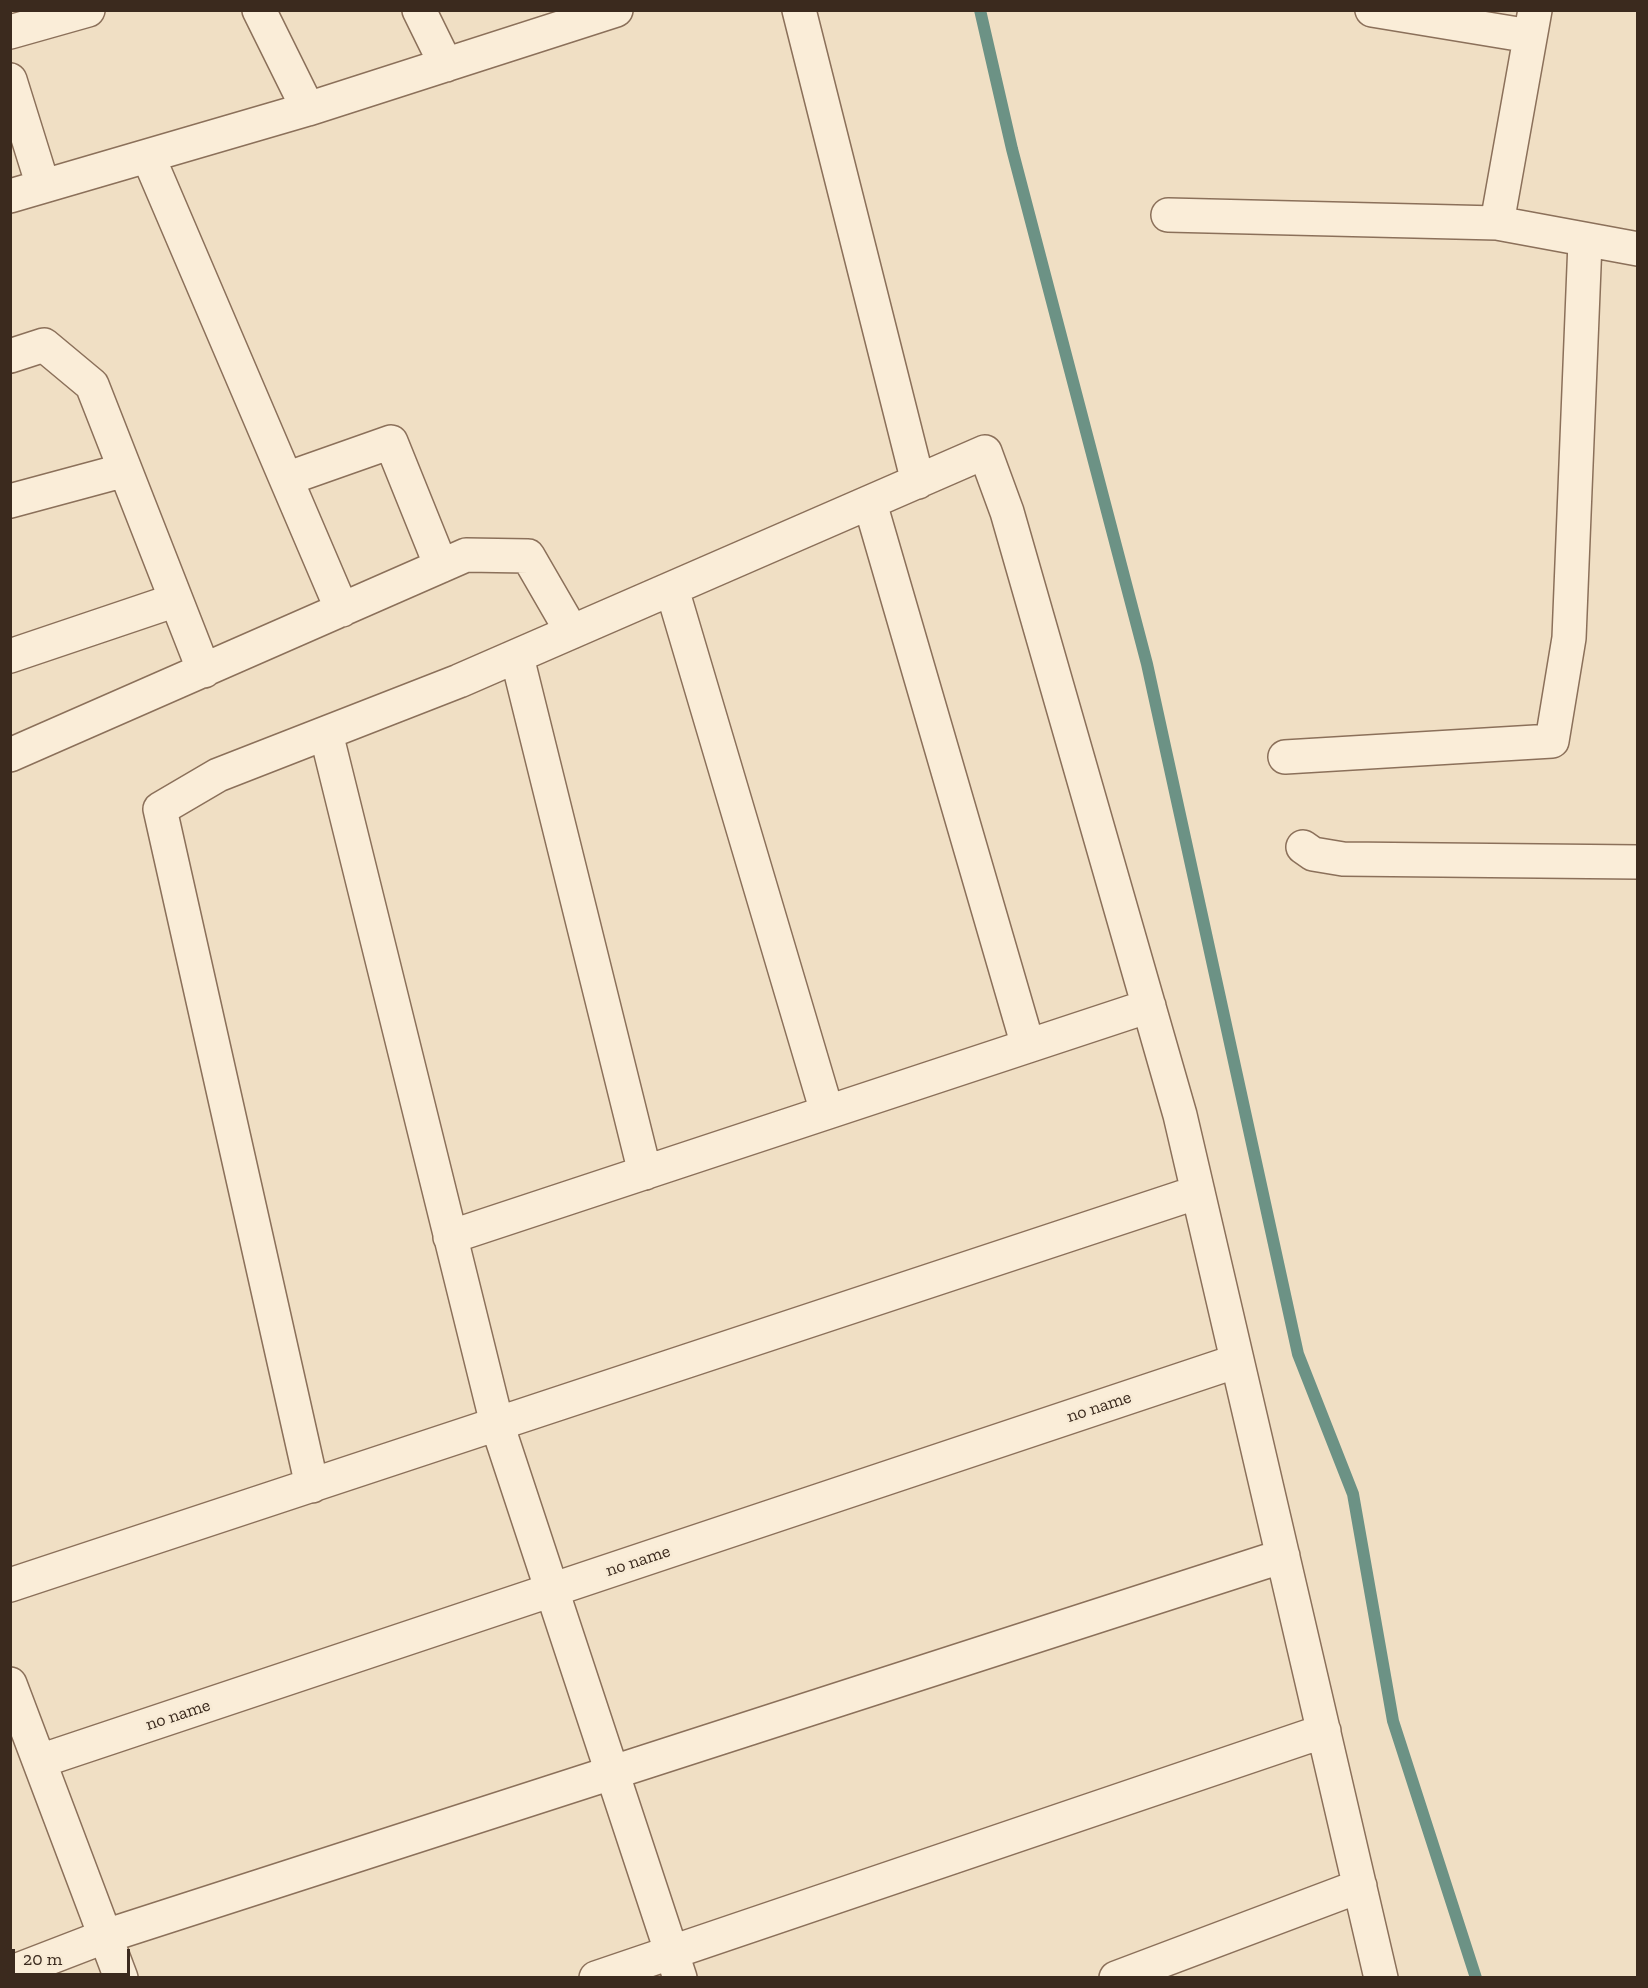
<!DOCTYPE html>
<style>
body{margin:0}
#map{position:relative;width:1648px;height:1988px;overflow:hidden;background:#f0dfc4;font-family:"Zilla Slab",serif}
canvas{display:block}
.frame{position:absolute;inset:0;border:12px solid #3b2a1e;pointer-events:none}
.scale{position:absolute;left:12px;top:1949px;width:118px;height:27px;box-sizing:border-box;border:3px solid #3b2a1e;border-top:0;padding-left:8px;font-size:18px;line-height:21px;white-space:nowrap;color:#3b2a1e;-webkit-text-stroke:4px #f7ead4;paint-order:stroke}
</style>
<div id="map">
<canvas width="1648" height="1988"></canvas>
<div class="frame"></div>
<div class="scale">20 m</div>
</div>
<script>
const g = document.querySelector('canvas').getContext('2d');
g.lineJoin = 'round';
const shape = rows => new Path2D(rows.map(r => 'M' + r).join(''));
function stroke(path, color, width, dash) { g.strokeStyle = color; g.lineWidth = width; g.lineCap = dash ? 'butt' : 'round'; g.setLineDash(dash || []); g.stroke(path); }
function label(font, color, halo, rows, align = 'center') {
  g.font = font + ' "Zilla Slab",serif'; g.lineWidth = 5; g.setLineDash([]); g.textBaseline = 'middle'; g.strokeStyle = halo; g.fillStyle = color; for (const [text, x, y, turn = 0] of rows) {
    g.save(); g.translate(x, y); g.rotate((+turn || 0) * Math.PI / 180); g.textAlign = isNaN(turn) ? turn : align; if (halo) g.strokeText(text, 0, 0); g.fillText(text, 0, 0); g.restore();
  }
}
const stream = shape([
 [980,10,1012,149,1147,664,1298,1354,1353,1494,1393,1721,1476,1978]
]);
const street = shape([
 [259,10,308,109],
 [419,10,446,65],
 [799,10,918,482],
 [1372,10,1530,36],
 [10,32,88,10],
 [10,80,43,186],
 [148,156,342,610],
 [10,196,308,109,616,10],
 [1168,215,1497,223,1638,249],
 [1497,223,1535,10],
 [10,356,44,345,92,385,204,671],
 [286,479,391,442,441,566],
 [10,501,125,470],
 [870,503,1028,1046],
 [672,589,827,1112],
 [10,656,176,600],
 [517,657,645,1173],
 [326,733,497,1424,680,1978],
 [10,755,466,555,528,556,572,632],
 [1285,757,1552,741,1569,638,1585,242],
 [1303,847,1313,854,1343,859,1638,862],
 [450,1237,1149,1006],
 [312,1486,160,809,218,775,459,681,985,452,1007,512,1180,1115,1381,1978],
 [10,1585,1198,1192],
 [10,1684,121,1978],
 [40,1761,1237,1361],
 [10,1973,106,1936,1283,1556],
 [596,1978,1324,1731],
 [1116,1978,1360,1886]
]);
const streetNames = [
 ["no name",1099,1407,-18],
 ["no name",638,1561,-18],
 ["no name",178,1715,-18]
];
stroke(stream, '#6c9285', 12);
stroke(street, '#8b705a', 36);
stroke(street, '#faedd8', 33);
label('18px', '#3b2a1e', '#f7ead4', streetNames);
</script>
